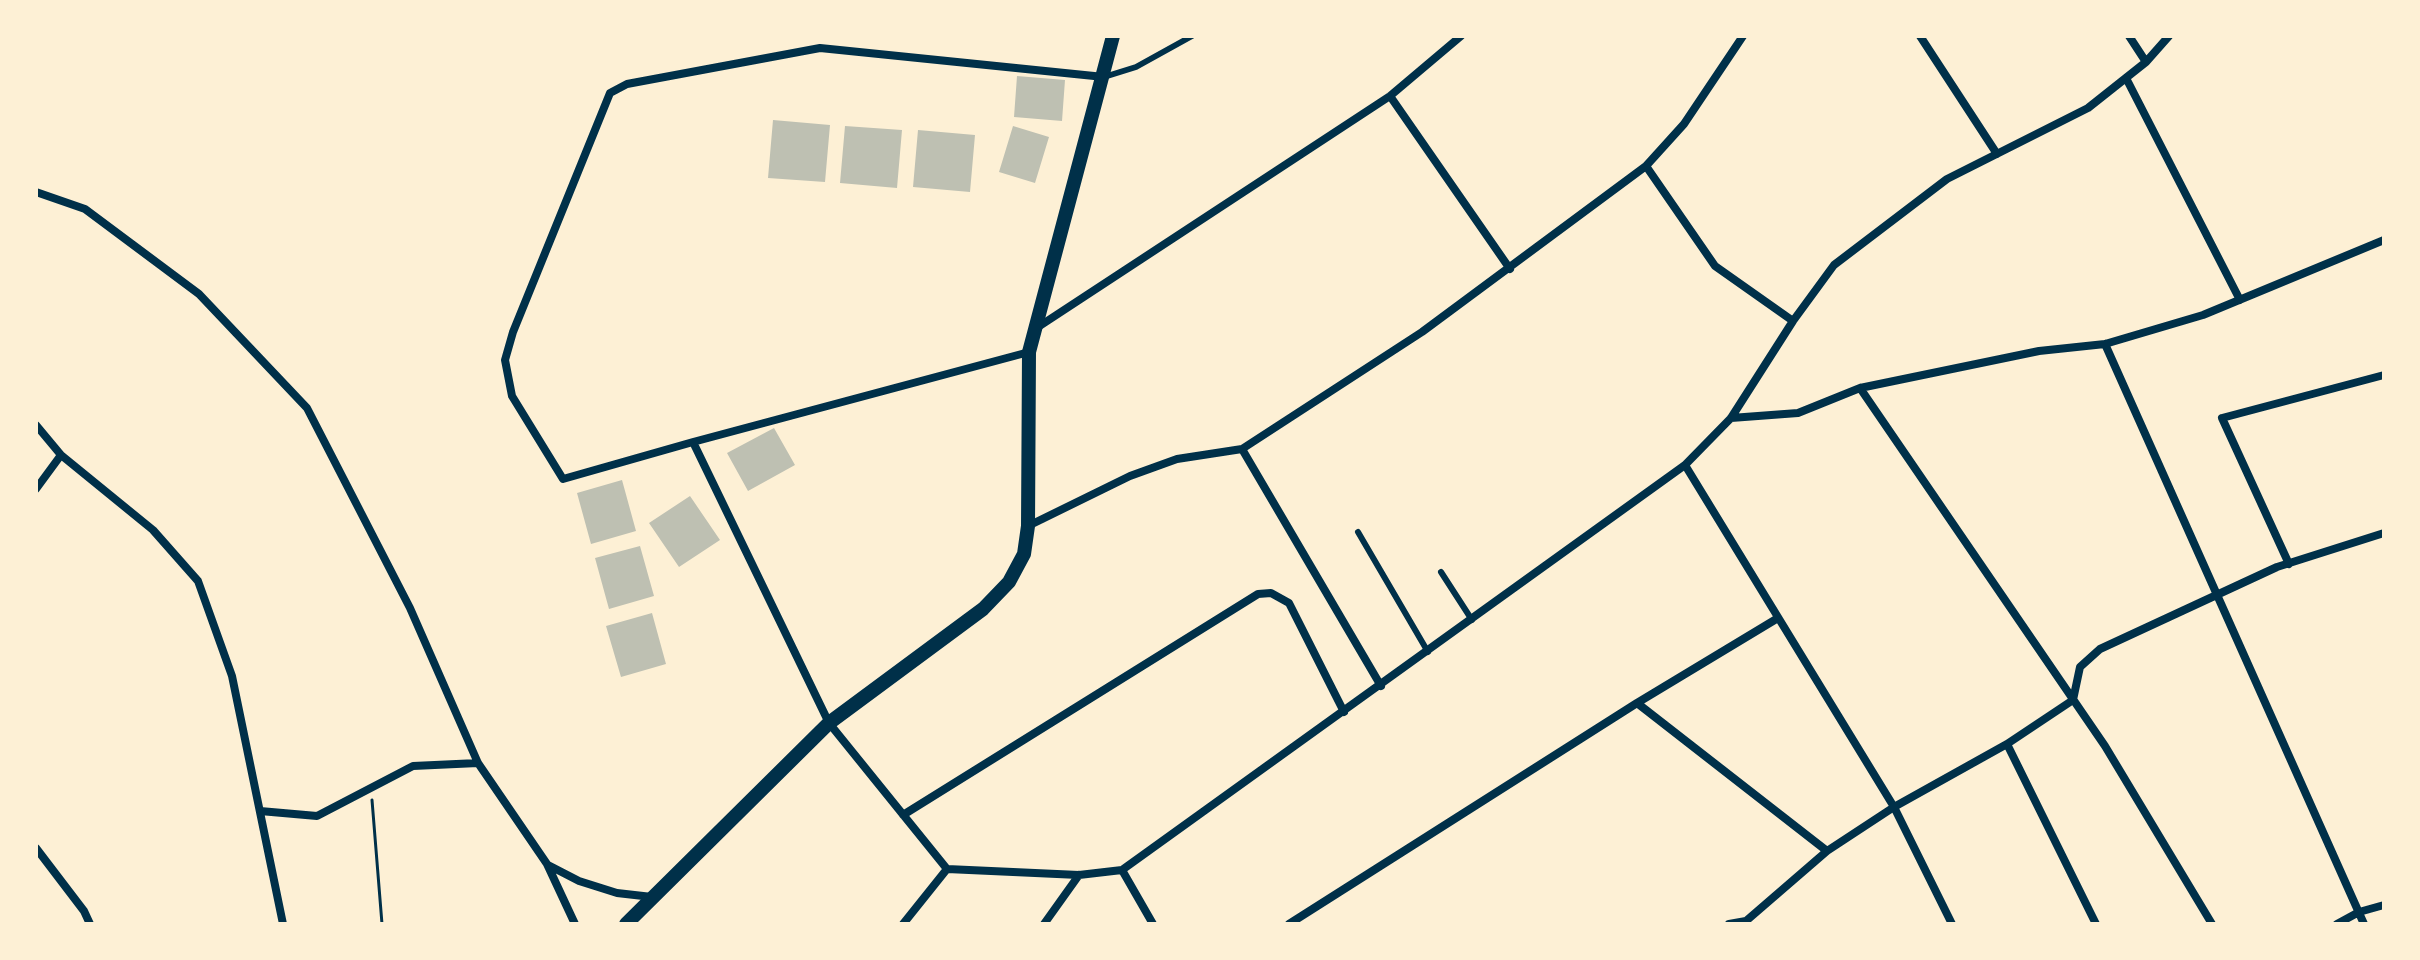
<!DOCTYPE html>
<style>
body{margin:0}
#map{position:relative;width:2420px;height:960px;overflow:hidden;background:#fdf0d5;font-family:"DM Sans",sans-serif}
canvas{display:block}
.frame{position:absolute;inset:0;border:38px solid #fdf0d5;pointer-events:none}
</style>
<div id="map">
<canvas width="2420" height="960"></canvas>
<div class="frame"></div>
</div>
<script>
const g = document.querySelector('canvas').getContext('2d');
g.lineJoin = 'round';
function paint(path, color) { g.fillStyle = color; g.fill(path, 'evenodd'); }
const shape = rows => new Path2D(rows.map(r => 'M' + r).join(''));
function stroke(path, color, width, dash) { g.strokeStyle = color; g.lineWidth = width; g.lineCap = dash ? 'butt' : 'round'; g.setLineDash(dash || []); g.stroke(path); }
const building = shape([
 [1017,76,1065,80,1062,121,1014,117],
 [773,120,830,125,825,182,768,178],
 [845,126,902,130,897,188,840,183],
 [1013,126,1049,137,1035,183,999,172],
 [918,130,975,135,970,192,913,187],
 [774,428,795,465,748,491,727,453],
 [622,480,636,531,591,544,577,493],
 [690,496,720,540,679,567,649,523],
 [640,546,654,596,609,609,595,558],
 [652,613,666,664,621,677,606,626]
]);
const path = shape([
 [372,800,382,924]
]);
const service = shape([
 [1104,77,1136,67,1192,36],
 [1358,532,1428,652],
 [1441,572,1472,620]
]);
const minor = shape([
 [1920,36,1997,154],
 [2129,36,2146,62],
 [1104,77,820,48,627,84,610,93,513,332,505,360,512,396,563,479,693,442,829,723,947,869,1079,875,1122,870,1685,465,1731,418,1793,321,1834,265,1947,179,2088,108,2146,62,2169,36],
 [2126,78,2240,300],
 [1390,96,1510,269],
 [1646,166,1715,266,1793,321],
 [36,192,85,209,199,294,307,408,410,608,478,763,547,864,575,924],
 [1035,329,1390,96,1461,36],
 [2105,344,2364,924],
 [1860,388,2105,746,2212,924],
 [1731,418,1798,413,1860,388,2039,351,2105,344,2203,315,2384,240],
 [36,425,61,455,153,530,198,581,232,676,283,924],
 [693,442,1029,352],
 [1242,449,1381,686],
 [1685,465,1894,807,1952,924],
 [36,489,61,455],
 [1028,526,1130,476,1177,459,1242,449,1422,332,1646,166,1684,124,1743,36],
 [2289,564,2222,418,2384,375],
 [1637,703,1827,851],
 [2007,744,2096,924],
 [260,811,317,816,413,766,478,763],
 [903,815,1258,594,1271,593,1289,603,1344,712],
 [36,848,84,911,90,924],
 [548,865,579,881,617,893,652,897],
 [1122,870,1153,924],
 [903,924,947,869],
 [1044,924,1079,875],
 [1289,924,1637,703,1778,618],
 [1729,924,1746,921,1827,851,1894,807,2007,744,2073,700,2080,667,2100,649,2277,567,2384,533],
 [2337,924,2359,912,2384,905]
]);
const tertiary = shape([
 [626,924,829,723,983,609,1009,582,1024,554,1028,526,1029,352,1113,36]
]);
paint(building, '#bec0b2');
stroke(path, '#003049', 3);
stroke(service, '#003049', 6);
stroke(minor, '#003049', 8);
stroke(tertiary, '#003049', 14);
</script>
